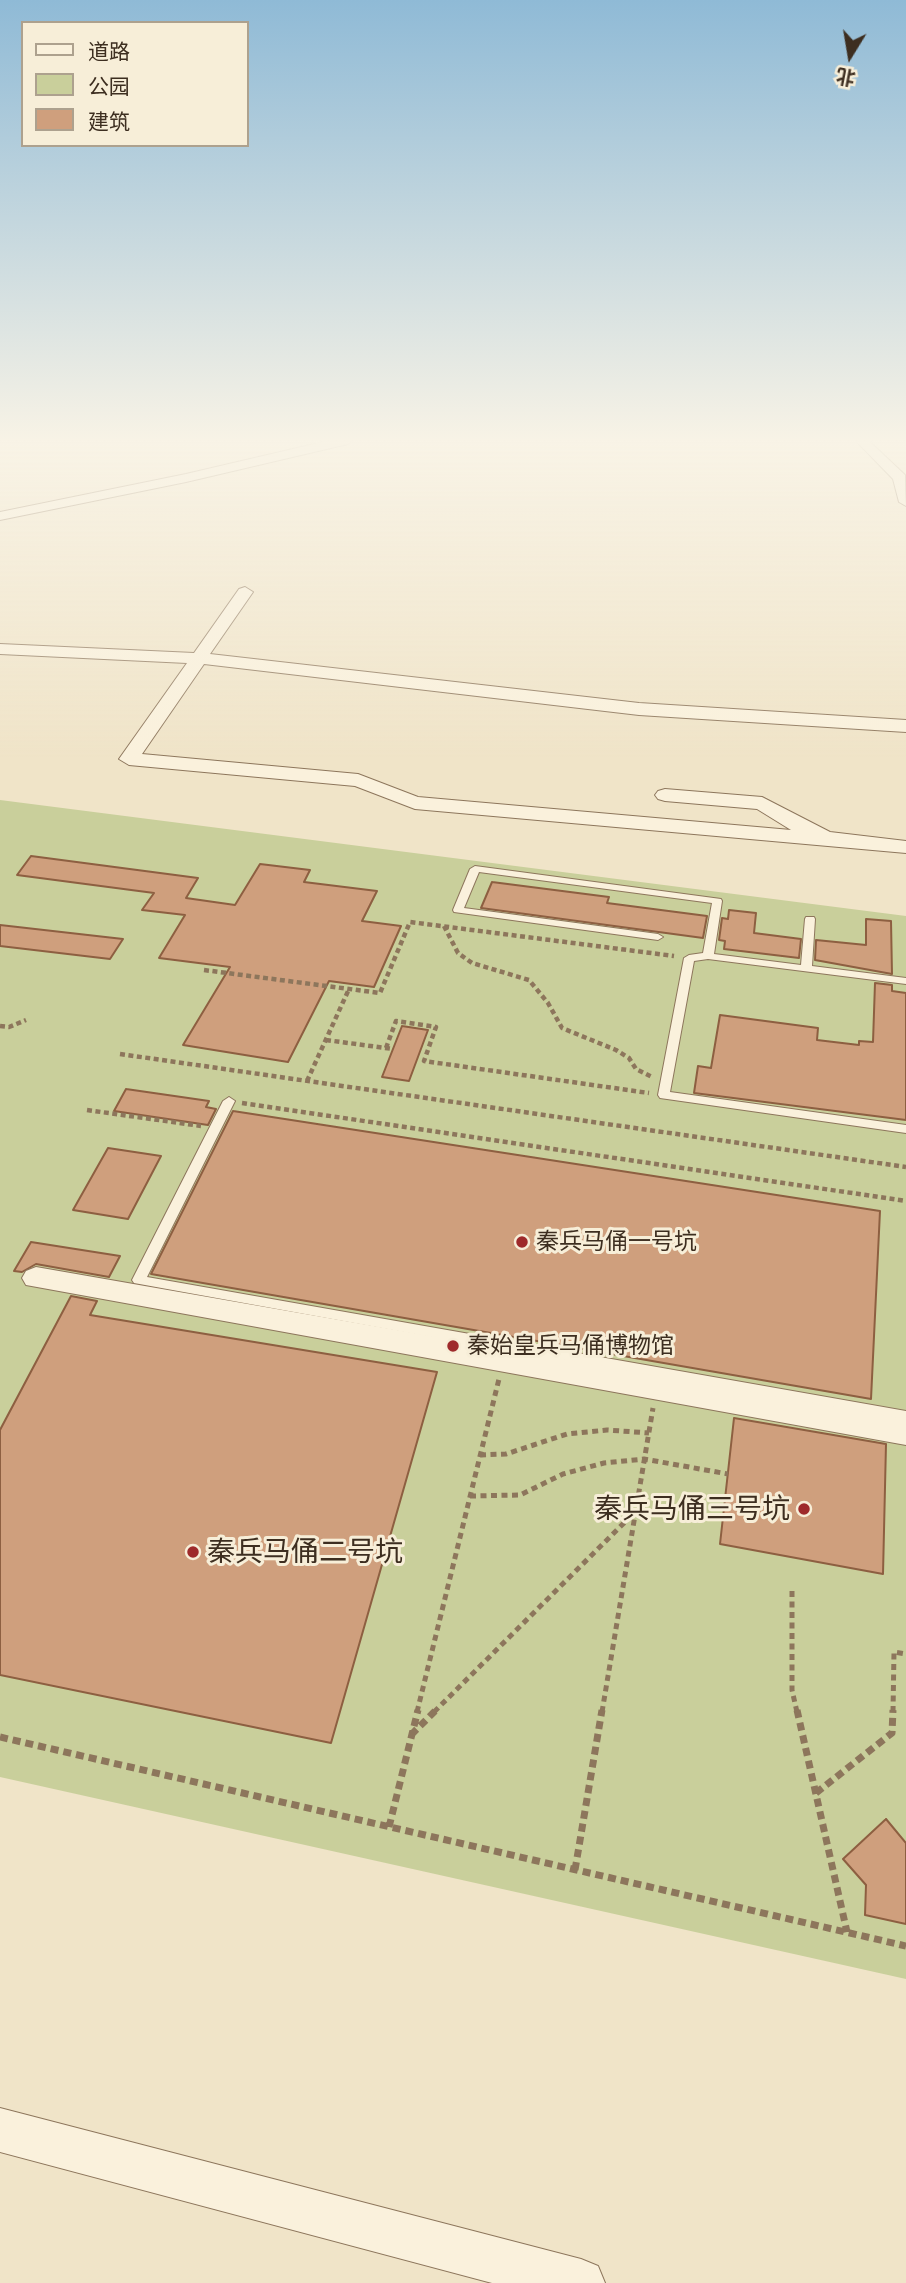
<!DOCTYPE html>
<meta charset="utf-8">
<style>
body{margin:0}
#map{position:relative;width:906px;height:2283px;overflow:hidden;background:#f0e4c8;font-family:"Crimson Pro","Noto Sans SC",serif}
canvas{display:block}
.legend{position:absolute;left:21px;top:21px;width:228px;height:126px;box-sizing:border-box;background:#f7eed8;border:2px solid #ada18e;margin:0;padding:9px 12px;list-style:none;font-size:21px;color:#3d2e20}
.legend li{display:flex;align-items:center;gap:14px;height:35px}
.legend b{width:35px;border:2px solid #ada18e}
.north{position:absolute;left:815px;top:21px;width:70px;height:70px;-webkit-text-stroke:5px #f7eed8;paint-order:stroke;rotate:191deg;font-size:19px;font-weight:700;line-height:28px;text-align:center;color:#3d2e20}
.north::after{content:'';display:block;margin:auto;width:24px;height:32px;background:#3d2e20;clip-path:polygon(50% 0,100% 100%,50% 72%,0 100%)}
</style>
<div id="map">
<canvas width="906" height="2283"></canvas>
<ul class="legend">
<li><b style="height:9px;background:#faf1dc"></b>道路</li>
<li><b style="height:19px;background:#c9cf9b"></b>公园</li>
<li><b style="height:19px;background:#cf9f7d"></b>建筑</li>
</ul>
<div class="north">北</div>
</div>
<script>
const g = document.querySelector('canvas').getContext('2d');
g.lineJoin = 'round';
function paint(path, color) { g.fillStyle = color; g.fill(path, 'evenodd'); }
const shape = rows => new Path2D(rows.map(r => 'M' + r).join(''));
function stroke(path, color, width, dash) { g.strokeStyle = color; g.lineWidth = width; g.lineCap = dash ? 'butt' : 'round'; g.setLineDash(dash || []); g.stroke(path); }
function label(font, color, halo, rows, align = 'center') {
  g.font = font + ' "Crimson Pro","Noto Sans SC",serif'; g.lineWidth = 6; g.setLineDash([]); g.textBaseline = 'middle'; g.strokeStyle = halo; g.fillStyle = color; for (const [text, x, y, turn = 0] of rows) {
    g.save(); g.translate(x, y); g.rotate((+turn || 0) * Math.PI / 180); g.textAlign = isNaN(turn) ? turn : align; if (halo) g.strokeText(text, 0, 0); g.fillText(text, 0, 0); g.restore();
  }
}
const green = shape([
 [0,800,906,916,906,1979,0,1777]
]);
const building = shape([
 [31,856,198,878,186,898,235,905,260,864,310,870,304,882,377,891,362,921,401,926,374,987,329,981,288,1062,183,1045,230,967,159,958,185,915,142,910,154,893,17,875,31,856],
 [492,882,609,897,607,903,707,916,703,938,481,908,492,882],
 [729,910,756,913,754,933,801,939,799,958,724,949,725,941,719,940,722,918,728,919,729,910],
 [866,919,891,921,892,974,815,960,816,940,866,945,866,919],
 [0,925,123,939,110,959,0,946,0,925],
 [875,983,892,985,892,991,906,993,906,1120,694,1093,698,1066,711,1068,720,1015,818,1028,817,1040,859,1045,859,1041,873,1042,875,983],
 [402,1026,428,1030,409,1081,382,1077,402,1026],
 [126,1089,209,1101,206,1107,216,1109,208,1125,114,1111,126,1089],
 [233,1111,880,1211,871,1399,151,1274,233,1111],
 [108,1148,161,1156,128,1219,73,1210,108,1148],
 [31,1242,120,1256,109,1277,36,1264,22,1272,14,1271,31,1242],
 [71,1296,97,1301,90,1315,437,1372,331,1743,0,1675,0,1430,71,1296],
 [734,1418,886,1444,883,1574,720,1544,734,1418],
 [886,1819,906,1843,906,1924,865,1915,866,1885,843,1859,886,1819]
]);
const pathFar2 = shape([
 [444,926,458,953,472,963,529,980,548,1003,562,1028,616,1050,629,1058,636,1069,652,1077],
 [204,970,380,993,410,922,674,956],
 [0,1026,9,1027,26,1020],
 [326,1040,393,1049],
 [386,1048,396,1021,436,1027,424,1061,649,1093],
 [120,1054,906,1167],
 [307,1081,349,989],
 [242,1103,906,1201],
 [87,1110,201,1126]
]);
const pathFar1 = shape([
 [480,1455,506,1454,567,1434,607,1430,649,1433],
 [470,1496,520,1495,563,1474,604,1463,644,1459,728,1474],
 [792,1591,792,1690,797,1712],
 [417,1712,499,1379],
 [434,1712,636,1511],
 [602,1712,653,1408],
 [893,1712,894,1652,906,1654]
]);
const path = shape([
 [797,1710,847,1932],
 [411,1735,436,1710],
 [0,1737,906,1946],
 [816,1793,892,1733,893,1710],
 [389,1827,418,1710],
 [575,1870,602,1710]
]);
const lane = shape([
 [475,866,721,899,722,901,714,954,801,965,805,919,806,917,814,917,815,919,812,966,906,978,906,984,708,959,694,961,670,1092,906,1125,906,1133,660,1098,658,1095,684,958,689,955,703,953,712,903,479,872,464,908,658,934,663,937,658,940,454,912,453,910,470,869,475,866],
 [229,1097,235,1101,147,1277,906,1411,906,1423,134,1283,132,1280,223,1101,229,1097]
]);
const street = shape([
 [327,441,350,441,348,444,186,482,0,520,0,512,186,474,327,441],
 [856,441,869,441,905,475,906,506,899,502,893,479,856,441],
 [245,587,253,592,210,654,639,703,906,720,906,732,639,715,204,664,142,754,358,774,418,797,791,830,757,809,665,801,658,799,655,795,658,791,665,789,762,797,830,832,906,841,906,853,415,809,355,786,129,765,119,759,187,663,0,654,0,644,194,653,239,589,245,587],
 [36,1267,906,1419,906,1445,26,1285,22,1278,26,1271,36,1267],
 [0,2108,581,2259,598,2266,605,2283,492,2283,0,2152,0,2108]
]);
const markers = [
 [522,1242,7,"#9e2a2b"],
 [453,1346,7,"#9e2a2b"],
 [804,1509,7,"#9e2a2b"],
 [193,1552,7,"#9e2a2b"]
];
const poiNames = [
 ["秦兵马俑一号坑",536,1242],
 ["秦始皇兵马俑博物馆",467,1346]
];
const nearPoinames = [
 ["秦兵马俑三号坑",790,1509],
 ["秦兵马俑二号坑",207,1552,"left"]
];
paint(green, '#c9cf9b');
paint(building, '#cf9f7d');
stroke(building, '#8d5f41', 2);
stroke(lane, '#8d765c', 2);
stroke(street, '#8d765c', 2);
stroke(pathFar2, '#8d765c', 4.5, [5, 3.5]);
stroke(pathFar1, '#8d765c', 5, [6, 4.5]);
stroke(path, '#8d765c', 7, [8, 5]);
paint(lane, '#faf1dc');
paint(street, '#faf1dc');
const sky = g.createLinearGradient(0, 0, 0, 760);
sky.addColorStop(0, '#8fbad6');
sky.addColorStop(0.58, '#f8f3e6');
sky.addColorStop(1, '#f8f3e600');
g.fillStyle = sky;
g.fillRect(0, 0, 906, 760);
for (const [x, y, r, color] of markers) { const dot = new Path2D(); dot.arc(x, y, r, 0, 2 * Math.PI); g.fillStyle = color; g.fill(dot); stroke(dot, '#f7eed8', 2.5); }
label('23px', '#3d2e20', '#f7eed8', poiNames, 'left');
label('28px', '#3d2e20', '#f7eed8', nearPoinames, 'right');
</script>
